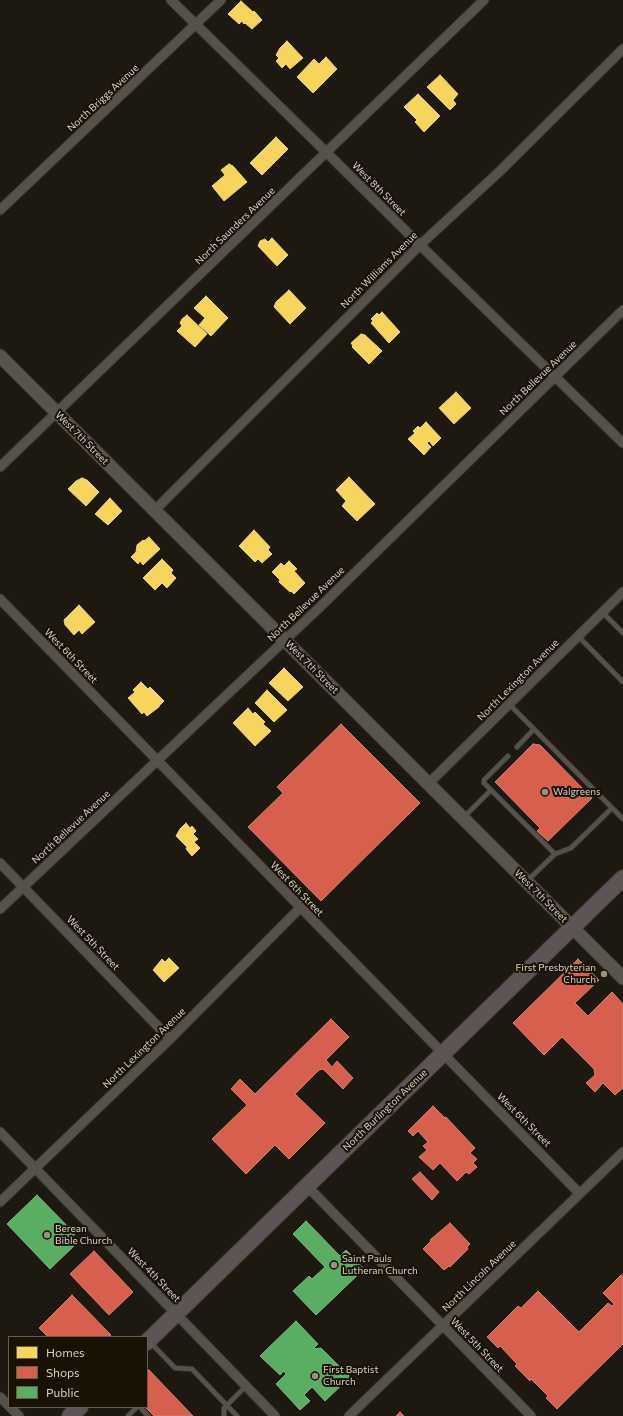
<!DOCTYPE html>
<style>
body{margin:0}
#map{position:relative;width:623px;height:1416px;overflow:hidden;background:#1d1910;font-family:Commissioner,sans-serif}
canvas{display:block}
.legend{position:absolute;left:8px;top:1336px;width:140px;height:72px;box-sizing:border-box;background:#191104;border:1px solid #655e52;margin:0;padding:5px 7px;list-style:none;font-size:12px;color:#d6d1c7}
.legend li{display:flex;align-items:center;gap:8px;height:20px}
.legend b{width:20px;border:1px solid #655e52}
</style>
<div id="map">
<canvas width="623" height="1416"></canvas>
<ul class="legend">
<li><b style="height:11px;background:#f6d55c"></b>Homes</li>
<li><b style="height:11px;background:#d6604d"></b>Shops</li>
<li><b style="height:11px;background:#5aae61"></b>Public</li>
</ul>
</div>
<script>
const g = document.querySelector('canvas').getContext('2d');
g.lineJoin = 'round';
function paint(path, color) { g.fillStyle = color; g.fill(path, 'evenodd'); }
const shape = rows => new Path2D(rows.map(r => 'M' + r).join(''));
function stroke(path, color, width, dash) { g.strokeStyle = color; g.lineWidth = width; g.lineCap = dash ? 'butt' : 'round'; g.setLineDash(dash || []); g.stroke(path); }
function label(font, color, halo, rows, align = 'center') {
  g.font = font + ' Commissioner,sans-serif'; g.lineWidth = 4; g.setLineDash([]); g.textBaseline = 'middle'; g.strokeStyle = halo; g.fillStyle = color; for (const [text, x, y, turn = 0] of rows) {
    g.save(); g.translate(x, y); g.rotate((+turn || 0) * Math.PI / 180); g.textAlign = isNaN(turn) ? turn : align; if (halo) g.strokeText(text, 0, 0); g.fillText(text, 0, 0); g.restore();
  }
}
const homes = shape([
 [241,1,253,12,254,11,262,20,252,29,245,23,244,24,242,21,239,24,228,14,241,1],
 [287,41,303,58,290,69,286,64,282,68,276,61,279,58,276,55,280,48,287,41],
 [326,57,337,69,313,93,297,77,314,59,319,64,326,57],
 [440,75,458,94,453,100,456,104,450,110,427,87,440,75],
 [418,94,440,116,424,132,415,122,417,120,404,107,418,94],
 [276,137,288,149,262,175,250,163,276,137],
 [229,164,233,166,247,182,224,201,212,186,225,175,221,170,229,164],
 [272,238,288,255,277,266,258,246,260,241,265,239,268,242,272,238],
 [289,290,306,308,290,324,274,307,276,302,289,290],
 [206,296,228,318,211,336,199,325,205,318,194,308,206,296],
 [382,312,400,332,389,343,371,323,373,321,371,319,377,313,379,315,382,312],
 [187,315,207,334,195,347,177,331,182,326,180,323,182,319,187,315],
 [361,334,365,335,382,351,369,364,352,347,353,346,351,343,361,334],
 [456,392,471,408,454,424,439,408,456,392],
 [426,422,441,438,433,446,429,441,427,443,431,447,424,455,408,439,415,433,413,431,418,426,420,428,426,422],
 [349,477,375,504,357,521,342,506,346,501,336,490,349,477],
 [82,478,87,480,99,492,86,506,68,489,76,481,82,478],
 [110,498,122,511,108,525,95,514,110,498],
 [254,530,270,547,268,550,272,554,262,563,258,559,255,562,239,546,254,530],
 [149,537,160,549,143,565,140,561,138,564,131,557,136,552,137,545,143,540,144,541,149,537],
 [162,559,173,570,171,573,176,578,167,588,162,583,155,590,143,578,162,559],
 [289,561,297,569,294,571,305,583,294,594,291,591,290,592,279,582,280,580,272,572,281,563,284,566,289,561],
 [79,605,95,622,82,634,79,630,74,635,65,625,64,620,79,605],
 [284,668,303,687,288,701,269,683,284,668],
 [141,682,148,689,150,687,164,701,159,706,159,707,147,716,144,712,142,714,128,698,135,692,133,690,141,682],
 [267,690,287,710,274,722,255,703,267,690],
 [248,708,253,714,255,712,265,722,263,724,271,731,255,746,233,723,248,708],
 [186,823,190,828,192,826,196,831,193,834,198,839,194,842,200,848,192,856,186,849,187,847,176,836,180,829,186,823],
 [169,958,179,968,164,982,153,970,162,959,165,962,169,958]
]);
const shops = shape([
 [341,724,420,803,321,901,248,827,283,793,277,787,341,724],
 [533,744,540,745,592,798,548,841,537,831,540,828,495,782,533,744],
 [578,959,599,980,575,1003,588,1016,612,992,623,1004,623,1088,615,1095,603,1083,595,1092,586,1083,595,1075,594,1069,562,1037,544,1055,513,1023,578,959],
 [331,1019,349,1037,326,1060,332,1067,337,1061,353,1078,343,1089,323,1069,319,1070,295,1094,325,1123,289,1159,275,1145,246,1174,212,1139,247,1105,231,1089,240,1079,255,1094,331,1019],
 [433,1106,445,1118,446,1117,475,1148,470,1153,477,1159,473,1163,477,1167,469,1174,466,1172,457,1181,440,1163,433,1170,419,1157,427,1150,423,1146,428,1142,418,1131,413,1136,408,1131,433,1106],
 [420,1172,439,1192,432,1200,412,1179,420,1172],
 [450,1223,470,1244,467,1247,468,1249,450,1267,449,1266,444,1270,423,1249,431,1241,430,1240,450,1223],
 [94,1251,133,1292,109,1315,70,1274,94,1251],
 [621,1275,623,1276,623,1344,557,1409,546,1398,548,1396,531,1379,530,1381,515,1366,517,1364,500,1346,498,1348,487,1337,518,1306,521,1308,538,1291,579,1332,608,1303,612,1306,614,1304,603,1293,621,1275],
 [72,1295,111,1335,108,1337,48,1337,39,1328,72,1295],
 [149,1370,193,1416,154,1416,145,1407,147,1407,147,1373,149,1370],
 [400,1412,404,1416,396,1416,400,1412]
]);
const public = shape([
 [37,1195,75,1234,70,1239,75,1245,50,1269,7,1224,37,1195],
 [306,1221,340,1256,346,1250,364,1269,316,1315,293,1291,309,1276,312,1279,325,1267,293,1234,306,1221],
 [296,1321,318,1344,313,1349,321,1348,350,1377,325,1401,312,1387,304,1395,310,1401,300,1410,276,1384,286,1374,284,1371,280,1375,260,1356,296,1321]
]);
const service = shape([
 [602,612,623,633],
 [578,636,623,682],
 [509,704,623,819],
 [517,747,534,729],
 [491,790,484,783,484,780,508,756],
 [463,818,491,790,555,854,527,881],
 [555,854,571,848,611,809],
 [150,1342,175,1368,192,1369,237,1416],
 [140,1407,148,1416],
 [128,1416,137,1407],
 [224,1416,224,1408,246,1386]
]);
const minor = shape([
 [171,0,327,153,420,245,623,443],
 [0,210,221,0],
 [0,467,484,0],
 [155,510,420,245,499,172,623,49],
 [0,599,579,1193],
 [429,783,623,592],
 [0,863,170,1039],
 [0,909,320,607,623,310],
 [0,1132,275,1416],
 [307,1186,531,1416],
 [0,1202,170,1039,300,908],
 [0,1397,9,1406],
 [10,1407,19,1416],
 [349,1416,623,1152]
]);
const secondary = shape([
 [0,356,623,978]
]);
const trunk = shape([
 [147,1342,623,878],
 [70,1416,80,1407]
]);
const markers = [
 [545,792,4,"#959187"],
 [604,974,4,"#959187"],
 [47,1235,4,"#959187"],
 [334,1265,4,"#959187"],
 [315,1376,4,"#959187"]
];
const streetNames = [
 ["North Briggs Avenue",103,98,-43],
 ["West 8th Street",379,189,45],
 ["North Saunders Avenue",235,226,-44],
 ["North Williams Avenue",379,270,-45],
 ["North Bellevue Avenue",538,378,-44],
 ["West 7th Street",82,438,45],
 ["North Bellevue Avenue",306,604,-44],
 ["West 6th Street",71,656,46],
 ["West 7th Street",312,667,45],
 ["North Lexington Avenue",518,680,-45],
 ["North Bellevue Avenue",71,827,-43],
 ["West 6th Street",297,889,46],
 ["West 7th Street",541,896,45],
 ["West 5th Street",93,943,46],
 ["North Lexington Avenue",144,1048,-44],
 ["North Burlington Avenue",385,1110,-44],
 ["West 6th Street",524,1120,45],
 ["West 4th Street",154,1275,46],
 ["North Lincoln Avenue",479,1276,-44],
 ["West 5th Street",477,1345,46]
];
const poiNames = [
 ["Walgreens",553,792],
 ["First Presbyterian",596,968,"right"],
 ["Church",596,980,"right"],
 ["Berean",55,1229],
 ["Bible Church",55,1241],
 ["Saint Pauls",342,1259],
 ["Lutheran Church",342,1271],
 ["First Baptist",323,1370],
 ["Church",323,1382]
];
paint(homes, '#f6d55c');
stroke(homes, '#ecd47c', 1);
paint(shops, '#d6604d');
stroke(shops, '#d68272', 1);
paint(public, '#5aae61');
stroke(public, '#7fb880', 1);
stroke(service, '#38352f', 6);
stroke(minor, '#38352f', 11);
stroke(secondary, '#38352f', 15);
stroke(trunk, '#38352f', 18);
stroke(service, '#55514b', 4.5);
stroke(minor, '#55514b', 9);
stroke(secondary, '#585450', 13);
stroke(trunk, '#5c5455', 16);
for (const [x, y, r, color] of markers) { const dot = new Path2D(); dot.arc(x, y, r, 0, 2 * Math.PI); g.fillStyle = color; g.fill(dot); stroke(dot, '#191104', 1.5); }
label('10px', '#d6d1c7', '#191104', streetNames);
label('10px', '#d6d1c7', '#191104', poiNames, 'left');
</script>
